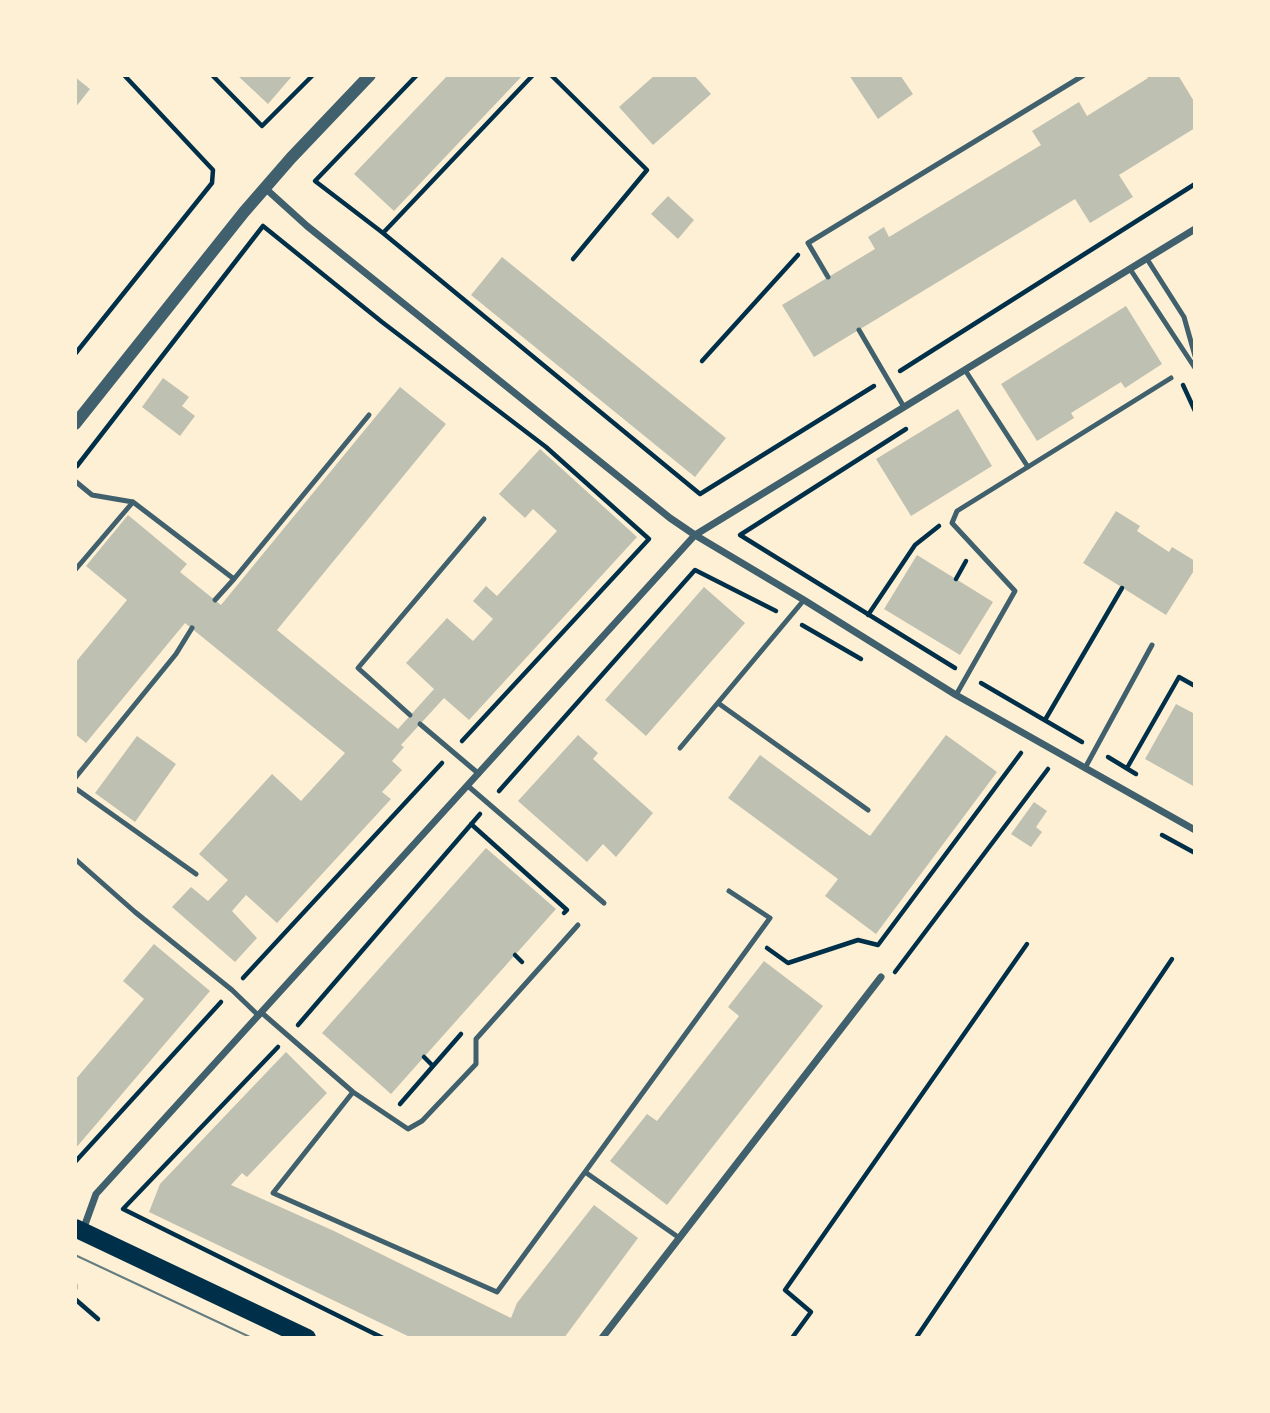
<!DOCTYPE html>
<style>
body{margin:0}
#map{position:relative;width:1270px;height:1413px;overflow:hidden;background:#fdf0d5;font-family:"Roboto Serif",serif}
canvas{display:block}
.frame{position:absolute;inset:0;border:77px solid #fdf0d5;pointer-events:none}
</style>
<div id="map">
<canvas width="1270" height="1413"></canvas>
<div class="frame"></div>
</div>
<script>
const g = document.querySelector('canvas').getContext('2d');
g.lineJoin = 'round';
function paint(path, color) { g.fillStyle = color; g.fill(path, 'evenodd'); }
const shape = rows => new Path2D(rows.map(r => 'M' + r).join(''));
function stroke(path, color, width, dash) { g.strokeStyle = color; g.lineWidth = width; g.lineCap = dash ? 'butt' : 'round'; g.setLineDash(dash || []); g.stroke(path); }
const building = shape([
 [237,75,293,75,268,104],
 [448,75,523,75,394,211,354,174],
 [655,75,694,75,711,94,653,145,619,107],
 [849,75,900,75,913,94,878,119],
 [1146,75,1178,75,1195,103,1195,128,1119,175,1133,197,1090,223,1075,199,814,357,782,305,875,249,868,237,884,227,889,237,1041,145,1032,131,1079,102,1087,116,1148,78],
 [75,77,90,89,75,108],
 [668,196,694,220,678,239,651,214],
 [502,257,726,438,695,477,471,295],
 [1126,306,1162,364,1125,388,1121,382,1071,413,1074,418,1037,441,1001,384],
 [163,378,189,397,182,406,195,416,180,436,142,407],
 [400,387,446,424,277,630,398,729,434,689,406,663,447,618,473,641,493,619,473,601,486,586,497,596,557,531,533,509,525,518,499,494,540,449,637,537,469,720,444,698,401,745,404,747,392,761,402,770,382,792,391,799,277,923,246,895,232,911,257,938,235,962,172,907,191,887,208,901,228,880,199,854,272,774,301,801,345,753,185,623,86,743,75,734,75,663,127,600,86,566,128,515,187,564,180,572,221,605],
 [958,409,992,466,911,516,876,459],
 [1116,511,1140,526,1137,531,1169,552,1172,547,1195,561,1195,569,1166,615,1083,563],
 [917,555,993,602,960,655,884,609],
 [704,587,745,623,646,736,605,700],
 [1176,704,1195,714,1195,787,1145,759],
 [578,735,598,753,593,759,653,813,616,857,603,844,587,862,518,801],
 [946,735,997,772,876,934,825,896,838,879,728,798,760,755,870,836],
 [137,736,176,764,135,822,95,793],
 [1034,802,1047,811,1036,827,1042,832,1031,847,1011,834],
 [486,848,556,909,391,1094,322,1033],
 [154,944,210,991,75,1149,75,1080,144,999,123,981],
 [764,961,823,1006,667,1205,610,1161,647,1114,657,1121,739,1016,728,1007],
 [286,1052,327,1093,247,1177,242,1173,231,1185,334,1231,511,1318,517,1303,594,1205,638,1238,564,1338,412,1338,149,1212,160,1184]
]);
const path = shape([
 [212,75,262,126,313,75],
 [417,75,315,181,383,233,700,494,874,386],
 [551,75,647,170,573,259],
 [383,233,533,75],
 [75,354,212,183,213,170,124,75],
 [702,361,798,255],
 [900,371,1195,184],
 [1183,385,1195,411],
 [906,429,740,535,955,668],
 [77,466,263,226,382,322,546,447,649,539,462,741],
 [956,579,966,561],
 [868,615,915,545,939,526],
 [802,625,861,659],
 [981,683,1082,742],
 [1045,720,1122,588],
 [1108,757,1136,774],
 [1127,768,1179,677,1195,686],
 [499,791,695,570,776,611],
 [471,824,567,910,564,913],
 [1162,835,1195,853],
 [767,948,788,963,858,940,878,945,1021,753],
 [515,955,522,962],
 [895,972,1048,769],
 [243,978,442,763],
 [298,1025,480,814],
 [278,1047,123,1209,383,1338],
 [424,1057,433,1066],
 [400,1104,461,1034],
 [75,1162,221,1002],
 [75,1284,75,1289],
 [75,1299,98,1319],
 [792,1338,811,1312,785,1290,1027,944],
 [916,1338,1172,959]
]);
const service = shape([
 [1147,259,1184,317,1195,356],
 [1130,269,1195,368],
 [828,277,808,243,1084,75],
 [859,330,904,407],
 [965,370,1028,467],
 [75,481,92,495,133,502,234,579,369,415],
 [75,570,133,502],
 [215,600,234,579],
 [956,695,1015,591,952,523,957,511,1171,378],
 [718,703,868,810],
 [410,715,358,668,484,519],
 [420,724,479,774],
 [680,748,804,600],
 [1085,768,1152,645],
 [75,778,176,654,192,628],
 [468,786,604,903],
 [75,788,196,874],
 [75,859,135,912,232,990,259,1016],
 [262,1013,353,1092,408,1129,422,1121,476,1064,476,1039,578,925],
 [353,1092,273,1193,497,1292,585,1172,678,1237],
 [585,1172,770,918,729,891]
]);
const minor = shape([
 [265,188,307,226,439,332,670,518,695,535,804,600,956,695,1195,830],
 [83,1230,96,1194,695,535,1195,229],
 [602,1338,881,977]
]);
const tertiary = shape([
 [75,424,244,212,291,158,370,75]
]);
const primary = shape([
 [75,1228,307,1338]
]);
const tram = shape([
 [75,1255,252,1338]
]);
paint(building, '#bec0b2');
stroke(path, '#003049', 4.5);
stroke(service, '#3f606c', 5);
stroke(minor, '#3f606c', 7);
stroke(tertiary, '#3f606c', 12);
stroke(primary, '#003049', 18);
stroke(tram, '#657d81', 2);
</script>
